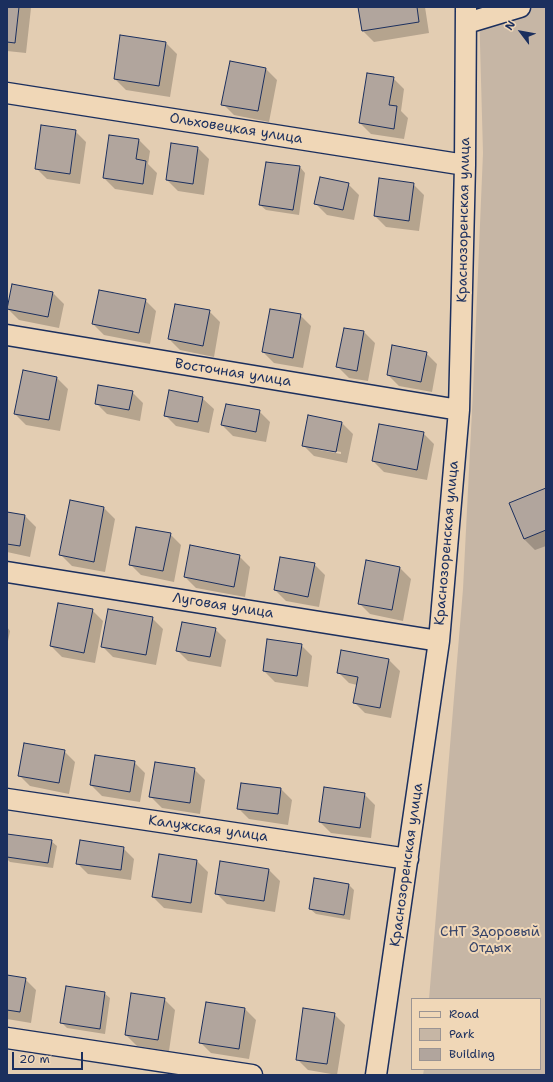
<!DOCTYPE html>
<meta charset="utf-8">
<style>
body{margin:0}
#map{position:relative;width:553px;height:1082px;overflow:hidden;background:#e3cdb2;font-family:"Shantell Sans",sans-serif}
canvas{display:block}
.frame{position:absolute;inset:0;border:8px solid #1b2f5e;pointer-events:none}
.legend{position:absolute;left:411px;top:998px;width:130px;height:72px;box-sizing:border-box;background:#f0d7b7;border:1px solid #9b9493;margin:0;padding:5px 7px;list-style:none;font-size:12px;color:#1b2f5e}
.legend li{display:flex;align-items:center;gap:8px;height:20px}
.legend b{width:20px;border:1px solid #9b9493}
.north{position:absolute;left:501px;top:12px;width:40px;height:40px;-webkit-text-stroke:3px #f0d7b7;paint-order:stroke;rotate:302deg;font-size:11px;font-weight:700;line-height:16px;text-align:center;color:#1b2f5e}
.north::after{content:'';display:block;margin:auto;width:14px;height:18px;background:#1b2f5e;clip-path:polygon(50% 0,100% 100%,50% 72%,0 100%)}
.scale{position:absolute;left:12px;top:1052px;width:71px;height:18px;box-sizing:border-box;border:2px solid #1b2f5e;border-top:0;padding-left:5px;font-size:12px;line-height:14px;white-space:nowrap;color:#1b2f5e;-webkit-text-stroke:3px #f0d7b7;paint-order:stroke}
</style>
<div id="map">
<canvas width="553" height="1082"></canvas>
<div class="frame"></div>
<ul class="legend">
<li><b style="height:5px;background:#f0d7b7"></b>Road</li>
<li><b style="height:11px;background:#c6b6a5"></b>Park</li>
<li><b style="height:11px;background:#b1a59d"></b>Building</li>
</ul>
<div class="north">N</div>
<div class="scale">20 m</div>
</div>
<script>
const g = document.querySelector('canvas').getContext('2d');
g.lineJoin = 'round';
function paint(path, color) { g.fillStyle = color; g.fill(path, 'evenodd'); }
const shape = rows => new Path2D(rows.map(r => 'M' + r).join(''));
function stroke(path, color, width, dash) { g.strokeStyle = color; g.lineWidth = width; g.lineCap = dash ? 'butt' : 'round'; g.setLineDash(dash || []); g.stroke(path); }
function label(font, color, halo, rows, align = 'center') {
  g.font = font + ' "Shantell Sans",sans-serif'; g.lineWidth = 4; g.setLineDash([]); g.textBaseline = 'middle'; g.strokeStyle = halo; g.fillStyle = color; for (const [text, x, y, turn = 0] of rows) {
    g.save(); g.translate(x, y); g.rotate((+turn || 0) * Math.PI / 180); g.textAlign = isNaN(turn) ? turn : align; if (halo) g.strokeText(text, 0, 0); g.fillText(text, 0, 0); g.restore();
  }
}
const green = shape([
 [479,7,546,7,546,1075,423,1075,424,1069,540,1069,540,999,429,999,463,589,473,391,483,153]
]);
const shadow = shape([
 [7,7,31,8,26,53,7,51],
 [359,7,425,7,429,33,374,42,363,31],
 [166,43,177,54,170,97,126,90,115,79],
 [231,63,266,69,277,80,269,122,234,115,223,104],
 [393,78,404,89,401,111,408,118,404,139,371,134,360,123],
 [75,131,86,142,80,184,47,179,36,168],
 [139,140,150,151,148,164,157,173,153,195,115,189,104,178],
 [198,148,209,159,204,195,178,191,167,180],
 [300,167,305,173,299,215,266,210,260,205],
 [348,184,359,195,354,220,327,215,316,204],
 [413,184,424,195,419,231,386,227,375,216],
 [53,293,64,304,59,328,19,320,8,309],
 [145,300,156,311,150,344,104,335,93,324],
 [209,311,220,322,214,357,180,350,169,339],
 [300,315,311,326,303,368,274,363,263,352],
 [345,329,364,332,375,343,368,381,349,378,338,367],
 [426,353,437,364,432,392,399,386,388,375],
 [57,378,68,389,60,431,26,425,15,414],
 [132,392,143,403,140,421,107,414,96,403],
 [202,398,214,409,209,433,176,426,165,415],
 [259,411,270,422,266,442,233,436,222,425],
 [342,423,353,434,347,463,314,456,303,445],
 [314,447,341,452,341,454,314,449],
 [423,433,434,444,427,480,384,472,373,461],
 [546,489,546,546,535,550,524,539,511,503],
 [104,508,115,519,105,572,72,566,61,555],
 [7,513,25,516,36,527,30,557,7,552],
 [170,534,181,545,174,582,141,575,130,564],
 [239,556,250,567,245,597,196,588,185,577],
 [367,562,400,568,411,579,403,621,370,614,359,603],
 [314,564,325,575,319,607,286,601,275,590],
 [92,610,103,621,95,663,62,657,51,646],
 [152,618,163,629,156,665,113,657,102,646],
 [7,627,10,631,7,646],
 [215,629,226,640,221,667,188,661,177,650],
 [301,645,312,656,308,687,275,682,264,671],
 [389,660,400,671,391,718,365,713,354,702,357,685,349,683,338,672],
 [64,751,75,762,69,794,30,786,19,775],
 [134,762,145,773,140,802,102,796,91,785],
 [194,769,205,780,200,814,162,808,151,797],
 [281,789,292,800,288,825,249,819,238,808],
 [364,794,375,805,371,838,331,833,320,822],
 [7,840,51,841,57,846,53,868,10,862,7,859],
 [123,848,134,859,131,880,88,874,77,863],
 [159,855,197,861,208,872,202,913,164,908,153,897],
 [269,870,280,881,275,912,227,904,216,893],
 [349,885,354,890,350,920,316,914,310,909],
 [7,976,25,979,36,990,31,1023,7,1019],
 [104,993,110,998,105,1034,67,1028,61,1022],
 [164,999,175,1010,169,1051,137,1046,126,1035],
 [245,1009,256,1020,249,1059,211,1053,200,1042],
 [334,1014,345,1025,337,1075,308,1070,297,1059]
]);
const building = shape([
 [7,7,19,7,15,43,7,42,7,7],
 [358,7,417,7,419,22,362,31,358,7],
 [120,35,166,42,159,86,114,79,120,35],
 [230,61,266,68,258,111,221,105,230,61],
 [367,73,394,77,389,105,397,106,394,129,359,123,367,73],
 [41,125,76,130,70,174,35,169,41,125],
 [109,135,139,139,136,159,146,161,143,184,103,178,109,135],
 [171,143,198,147,193,184,166,180,171,143],
 [266,162,300,166,293,210,259,205,266,162],
 [320,177,349,183,343,210,314,204,320,177],
 [379,178,414,183,409,221,374,216,379,178],
 [12,284,53,292,48,317,7,309,12,284],
 [99,290,146,299,139,333,92,324,99,290],
 [175,304,210,310,203,346,168,339,175,304],
 [270,309,301,314,293,358,262,352,270,309],
 [344,328,364,331,357,371,336,367,344,328],
 [392,345,427,352,421,382,387,375,392,345],
 [23,370,57,377,49,420,14,414,23,370],
 [98,385,133,391,129,410,95,404,98,385],
 [169,390,203,397,198,422,164,416,169,390],
 [226,404,260,410,256,432,221,425,226,404],
 [308,415,342,422,336,452,302,446,308,415],
 [379,424,424,432,417,470,372,461,379,424],
 [546,488,546,530,524,539,509,503,546,488],
 [70,500,104,507,94,562,59,555,70,500],
 [7,512,25,515,20,546,7,544,7,512],
 [136,527,171,533,163,571,129,565,136,527],
 [190,545,240,555,234,587,184,577,190,545],
 [280,557,315,563,308,597,274,590,280,557],
 [366,560,400,567,392,610,358,604,366,560],
 [58,603,93,609,84,653,50,646,58,603],
 [108,609,153,617,146,655,101,647,108,609],
 [182,622,216,628,210,657,176,651,182,622],
 [267,639,302,644,297,676,263,671,267,639],
 [341,650,389,659,380,708,353,703,358,677,337,673,341,650],
 [24,743,65,750,59,783,18,776,24,743],
 [95,755,135,761,130,792,90,785,95,755],
 [155,762,195,768,190,803,149,797,155,762],
 [241,783,281,788,278,814,237,809,241,783],
 [324,787,365,793,360,828,319,822,324,787],
 [7,834,52,840,48,863,7,857,7,834],
 [80,840,124,847,121,870,76,864,80,840],
 [159,854,197,860,191,903,152,897,159,854],
 [220,861,269,869,264,901,215,894,220,861],
 [314,878,349,884,344,915,309,909,314,878],
 [7,975,26,978,20,1012,7,1010,7,975],
 [66,986,105,992,100,1029,60,1023,66,986],
 [131,993,165,998,158,1040,125,1035,131,993],
 [206,1002,245,1008,239,1049,199,1043,206,1002],
 [303,1008,335,1013,327,1064,296,1060,303,1008]
]);
const street = shape([
 [467,23,520,7],
 [7,93,465,165],
 [7,335,459,410],
 [7,572,439,641],
 [7,799,408,859],
 [7,1038,252,1075],
 [376,1075,439,641,459,410,465,165,466,7]
]);
const streetNames = [
 ["Ольховецкая улица",236,129,9],
 ["Краснозоренская улица",464,220,-89],
 ["Восточная улица",233,373,9],
 ["Краснозоренская улица",447,543,-85],
 ["Луговая улица",223,606,9],
 ["Калужская улица",208,829,8],
 ["Краснозоренская улица",407,865,-82]
];
const parkNames = [
 ["СНТ Здоровый",490,932],
 ["Отдых",490,948]
];
paint(green, '#c6b6a5');
paint(shadow, '#0003');
paint(building, '#b1a59d');
stroke(building, '#1b2f5e', 1);
stroke(street, '#1b2f5e', 23);
stroke(street, '#f0d7b7', 20);
label('14px', '#1b2f5e', '#f0d7b7', streetNames);
label('14px', '#354369', '#f0d7b7', parkNames);
</script>
